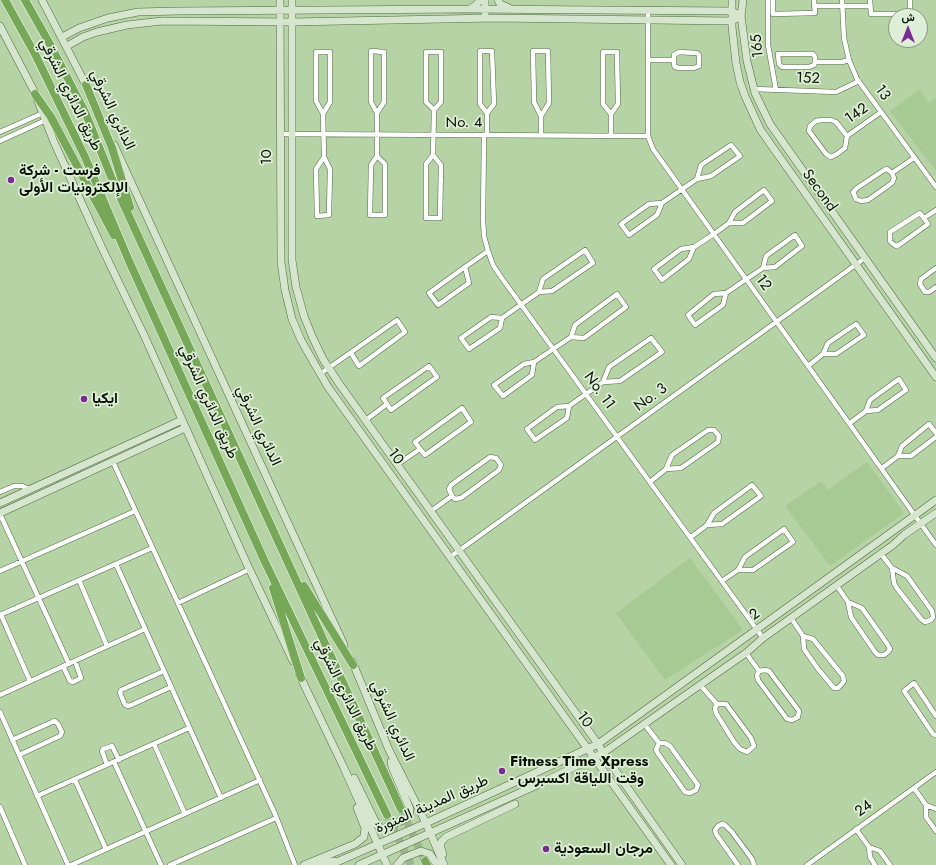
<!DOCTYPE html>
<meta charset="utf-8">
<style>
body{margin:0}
#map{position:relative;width:936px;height:865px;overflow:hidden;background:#b5d3a5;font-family:Jost,Vazirmatn,sans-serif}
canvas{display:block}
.north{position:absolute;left:888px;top:8px;width:40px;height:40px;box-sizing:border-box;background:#dfeed7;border:1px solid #899683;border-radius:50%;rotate:0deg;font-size:11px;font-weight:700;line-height:16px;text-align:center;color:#081204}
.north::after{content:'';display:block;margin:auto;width:14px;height:18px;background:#7b2999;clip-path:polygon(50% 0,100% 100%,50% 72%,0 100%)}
</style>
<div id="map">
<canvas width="936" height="865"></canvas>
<div class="north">ش</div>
</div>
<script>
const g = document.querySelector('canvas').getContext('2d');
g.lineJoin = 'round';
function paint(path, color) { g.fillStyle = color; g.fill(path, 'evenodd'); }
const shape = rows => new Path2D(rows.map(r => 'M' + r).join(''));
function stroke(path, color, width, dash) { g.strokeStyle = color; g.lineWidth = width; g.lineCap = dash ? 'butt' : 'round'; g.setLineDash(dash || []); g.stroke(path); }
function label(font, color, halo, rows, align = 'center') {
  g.font = font + ' Jost,Vazirmatn,sans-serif'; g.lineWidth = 3.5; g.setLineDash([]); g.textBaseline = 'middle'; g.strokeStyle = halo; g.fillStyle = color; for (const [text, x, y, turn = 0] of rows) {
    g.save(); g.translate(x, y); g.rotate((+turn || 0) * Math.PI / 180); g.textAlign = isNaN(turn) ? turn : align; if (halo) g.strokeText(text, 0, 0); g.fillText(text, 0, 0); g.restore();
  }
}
const built = shape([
 [919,89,929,103,936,98,936,171,890,111],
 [867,462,904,513,830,566,785,506,821,481,828,490],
 [690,558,743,630,665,680,616,613]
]);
const highwayTunnel = shape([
 [401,809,425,861],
 [387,815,411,865]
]);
const street = shape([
 [768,0,768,45,776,90],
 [773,0,773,14,815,13,814,0],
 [842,0,844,38,849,60,857,79,936,187],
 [870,0,871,14,910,14,910,0],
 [814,6,870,6],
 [648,10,648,136,653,149,936,545],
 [679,52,697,53,699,55,699,66,694,68,679,68,675,67,674,65,674,55,679,52],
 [648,60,673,60],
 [815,62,815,57,813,54,778,54,779,64,782,67,809,67,814,65,815,62,842,62,849,60],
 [754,89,836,92,859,81],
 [377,113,384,102,384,52,371,51,371,102,377,113,377,156,385,164,385,215,370,215,371,165,377,156],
 [487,113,494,104,492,51,480,51,480,104,487,113,487,135],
 [323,114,330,102,330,52,316,52,316,101,323,114,324,157,330,169,329,215,317,216,316,169,324,157],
 [611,114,603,104,603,52,617,52,618,104,611,114,611,135],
 [541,116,549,103,548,51,533,51,534,102,541,116,541,135],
 [822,120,831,120,836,122,847,136,845,148,837,154,831,157,826,154,809,131,810,126,816,121,822,120],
 [0,132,43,113],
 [280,134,648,136],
 [484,135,483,220,484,236,488,251,493,265,501,277,763,638],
 [847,136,881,112],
 [0,141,48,119],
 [433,155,426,164,426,218,440,218,441,165,433,155,434,110,426,102,426,52,441,52,441,102,434,110],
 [887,169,892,173,894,178,892,183,868,200,861,201,856,199,853,192,857,188,884,170,887,169],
 [892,173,914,158],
 [662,203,657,215,629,235,621,224,649,204,662,203,697,179,711,176,740,156,731,145,701,165,697,179],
 [920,213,928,224,899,245,896,246,893,244,890,241,890,232,920,213],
 [924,218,936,210],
 [694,247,689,259,662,280,654,269,681,249,694,247,714,234,729,223,735,212,764,190,772,201,743,223,729,223],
 [465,267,469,283,438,305,429,293,465,267,488,251],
 [936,268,921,279,920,284,925,292,929,292,936,287],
 [726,293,723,305,695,325,688,315,714,294,726,293,763,268,775,267,802,246,795,235,766,256,763,268],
 [502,318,500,328,469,349,461,338,491,317,502,318,539,292,543,279,585,250,593,263,552,291,539,292],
 [534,362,532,375,503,396,494,385,524,364,534,362,571,337,575,325,617,294,626,307,584,338,571,337],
 [808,366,823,354,828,343,856,324,864,335,836,354,823,354],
 [320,374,397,320,405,332,359,366,351,353],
 [569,406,567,418,535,440,527,429,557,407,569,406,603,382,609,367,651,338,662,352,620,381,603,382],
 [366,420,387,404,391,410,437,377,429,366,383,398,387,404],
 [850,423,866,411,870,400,899,379,906,390,878,410,866,411],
 [898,456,902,446,929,424,936,433],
 [113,462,275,814,295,865],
 [398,464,420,449,425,455,471,422,462,408,415,442,420,449],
 [882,468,898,456,911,456,936,437],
 [650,482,666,469,672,455,708,430,714,430,719,436,718,442,681,468,666,469],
 [0,492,14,486,22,486,29,489],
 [431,511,452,496,455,499,461,498,499,470,501,465,496,458,490,457,451,485,449,489,452,496],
 [0,514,69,664],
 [691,537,707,525,714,513,752,485,761,496,722,524,707,525],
 [881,554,892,568,894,583,896,587,921,619,925,622,931,620,933,617,932,611,907,576,892,568],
 [450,557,865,258],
 [116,564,221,798],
 [0,571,135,511],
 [79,580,107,646],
 [722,581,738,570,745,557,784,529,793,542,753,570,738,570],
 [837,586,848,602,851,617,875,652,878,655,884,655,888,652,890,649,888,645,862,608,848,602],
 [178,603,250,569],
 [0,615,152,548],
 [1,615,30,681],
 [791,618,803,636,804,649,818,669,834,688,838,688,841,685,844,681,843,676,813,639,803,636],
 [746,653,759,671,757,675,758,680,787,719,792,720,798,717,799,711,769,671,765,670,759,671],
 [63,666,70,681,73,682,81,678,75,661],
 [164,671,121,690,120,693,125,705,129,706,171,687],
 [700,685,717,704,715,708,716,713,734,742,740,749,747,752,754,746,751,738,726,704,717,704],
 [0,695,145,629],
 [0,712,68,865],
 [936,716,914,683,904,691,933,734,936,735],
 [645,725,659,743,656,750,659,755,685,792,690,793,696,790,698,785,670,746,665,743,659,743],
 [12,740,52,722,55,721,58,724,62,732,60,736,19,755],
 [154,744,185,814],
 [114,762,161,865],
 [107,765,102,751,103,749,112,746,119,760],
 [75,780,106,849],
 [914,788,926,805,926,817,936,831],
 [37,796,189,728],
 [926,805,936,809],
 [0,807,25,865],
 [856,829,869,847,870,857,875,865],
 [869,847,880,851,890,865],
 [71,865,260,780],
 [170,865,276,818],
 [738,865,716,834,715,830,718,826,722,824,725,825,732,832,752,859,754,865],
 [807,865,936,772]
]);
const secondary = shape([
 [42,0,88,89],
 [280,0,281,262,285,290,292,319,301,340,314,363,328,387,671,865],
 [292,0,292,260,296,287,304,316,312,336,323,359,338,382,598,744,603,753,682,865],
 [498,0,500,4,509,8],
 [732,0,732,27,736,63,740,82,745,96,760,129,771,145,936,377],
 [743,0,741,16,747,61,755,93,770,124,936,358],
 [470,9,476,5,480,0],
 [485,14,485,0],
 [0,26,34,91,54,142,102,248,144,335,246,562,293,661],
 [62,37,79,28,108,18,138,12,179,11,469,9,732,11,741,16,732,21,494,18,292,22,162,21,127,25,97,32,83,37,67,46],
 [114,145,344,645],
 [0,503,182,420],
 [0,513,185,428],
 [352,661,389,750,426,823,444,865],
 [299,674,344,768,387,865],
 [354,778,377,825,381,828,385,828,407,818,409,815,410,809,392,767,391,762],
 [443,854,441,848,441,842,446,837,515,804],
 [304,865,355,844,364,837,365,828,357,808],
 [314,865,334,861],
 [330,865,426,823,598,744,936,500],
 [359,865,537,785,603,753,700,685,746,653,763,638,893,545,904,535,936,513],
 [397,865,403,858,421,851,430,854,437,865]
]);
const highway = shape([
 [5,0,35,54,85,157,129,261,265,562,387,815],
 [25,0,51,46,85,112,112,179,139,238,401,809],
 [86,85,112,148,130,207],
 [35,94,51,117,114,235],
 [304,586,353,665],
 [273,588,301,678],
 [425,861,427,865]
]);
const markers = [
 [11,180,4,"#7b2999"],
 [84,399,4,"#7b2999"],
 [502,771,4,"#7b2999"],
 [546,849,4,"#7b2999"]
];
const streetNames = [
 ["165",758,46,-95],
 ["152",808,79,2],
 ["13",882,93,55],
 ["طريق الدائري الشرقي",70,95,64],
 ["الدائري الشرقي",112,110,65],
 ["142",857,114,-35],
 ["No. 4",464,123],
 ["10",267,157,-90],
 ["Second",819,191,54],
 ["12",763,283,54],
 ["No. 11",599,391,54],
 ["No. 3",651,398,-36],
 ["طريق الدائري الشرقي",208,402,66],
 ["الدائري الشرقي",258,426,65],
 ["10",395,457,54],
 ["2",755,615,-36],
 ["طريق الدائري الشرقي",345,695,64],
 ["10",584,720,54],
 ["الدائري الشرقي",392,721,66],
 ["طريق المدينة المنورة",432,805,-24],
 ["24",864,809,-36]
];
const poiNames = [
 ["فرست - شركة",19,171],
 ["الإلكترونيات الأولى",19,188],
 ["ايكيا",92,399],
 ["Fitness Time Xpress",510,762],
 ["- وقت اللياقة اكسبرس",510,779],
 ["مرجان السعودية",554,849]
];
paint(built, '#a7c994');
stroke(highwayTunnel, '#9bb68d', 8, [8, 4]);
stroke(street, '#506b42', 5.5);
stroke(secondary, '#506b42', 8);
stroke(highway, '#fff', 9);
stroke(street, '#fff', 4.5);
stroke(secondary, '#d6e5cd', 7);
stroke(highway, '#76a858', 8);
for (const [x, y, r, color] of markers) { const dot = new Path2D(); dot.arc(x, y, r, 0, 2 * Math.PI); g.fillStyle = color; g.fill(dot); stroke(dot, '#dfeed7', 1.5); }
label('15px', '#081204', '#dfeed7', streetNames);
label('bold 15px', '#081204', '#dfeed7', poiNames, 'left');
</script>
